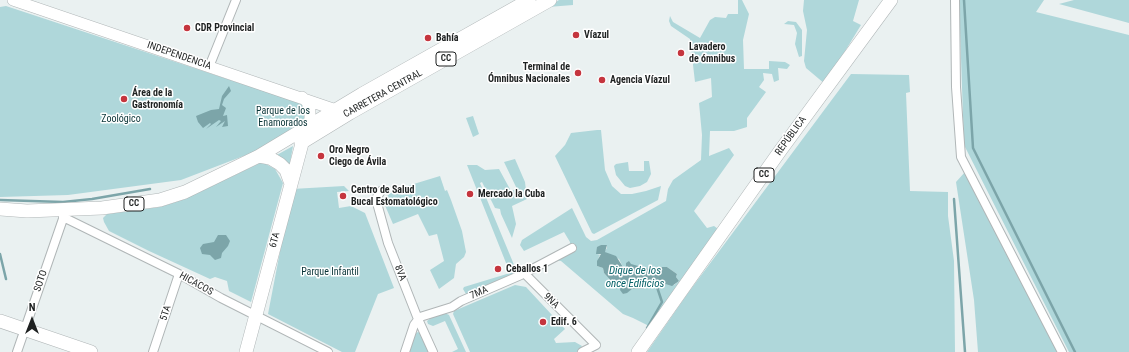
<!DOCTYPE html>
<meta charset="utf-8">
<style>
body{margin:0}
#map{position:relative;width:1129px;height:352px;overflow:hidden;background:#eaf1f1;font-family:"Roboto Condensed",sans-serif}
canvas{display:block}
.north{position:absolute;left:12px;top:300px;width:40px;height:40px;-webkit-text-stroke:3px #fff;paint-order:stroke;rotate:0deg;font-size:11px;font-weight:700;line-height:16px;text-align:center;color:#1e2121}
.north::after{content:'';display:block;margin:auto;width:14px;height:18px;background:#1e2121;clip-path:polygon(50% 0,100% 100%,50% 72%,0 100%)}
</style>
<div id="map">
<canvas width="1129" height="352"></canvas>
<div class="north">N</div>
</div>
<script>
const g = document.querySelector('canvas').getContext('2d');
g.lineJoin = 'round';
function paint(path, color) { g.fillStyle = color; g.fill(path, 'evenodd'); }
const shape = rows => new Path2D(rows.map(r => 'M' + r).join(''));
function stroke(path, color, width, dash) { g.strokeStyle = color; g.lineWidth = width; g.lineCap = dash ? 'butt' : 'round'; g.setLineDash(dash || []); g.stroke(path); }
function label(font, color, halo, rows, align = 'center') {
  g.font = font + ' "Roboto Condensed",sans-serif'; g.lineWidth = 3; g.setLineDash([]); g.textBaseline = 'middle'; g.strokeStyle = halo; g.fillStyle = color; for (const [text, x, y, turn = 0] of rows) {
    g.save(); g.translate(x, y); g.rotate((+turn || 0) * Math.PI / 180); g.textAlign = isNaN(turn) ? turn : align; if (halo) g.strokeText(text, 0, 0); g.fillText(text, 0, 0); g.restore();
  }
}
const green = shape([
 [559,0,573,0,573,5,548,7],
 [738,0,742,0,749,14,743,40,744,69,769,69,769,61,785,62,790,65,787,69,778,68,779,80,774,82,772,74,763,73,764,80,759,87,766,92,747,118,747,127,734,131,710,131,709,156,729,148,734,155,694,211,707,228,714,226,721,231,651,327,633,318,623,314,561,261,555,260,570,246,570,242,564,232,524,251,520,245,522,240,572,208,586,237,591,241,597,240,666,201,668,189,673,180,701,160,702,135,699,103,712,97,711,78,695,82,690,39,671,26,669,21,670,16,673,22,700,38,710,20,715,17,726,18,728,14,738,14],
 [601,245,607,245,607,248,604,252,619,259,623,267,627,269,646,268,659,271,667,267,677,274,676,277,679,281,674,285,655,281,653,285,645,286,644,289,632,289,623,294,622,286,613,283,604,273,603,268,597,266,599,256,601,255,597,254],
 [804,0,859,0,853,21,861,25,825,84,806,68,804,61,807,30,803,11],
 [959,0,1044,0,1036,12,1129,35,1129,352,1069,352,964,145],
 [1074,0,1129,0,1129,23,1059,4],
 [6,6,303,104,307,119,267,147,181,180,68,195,0,197,0,7],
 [788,21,796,22,802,30,802,56,799,57,795,44,797,33,794,25,784,24],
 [851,74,909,75,910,92,906,93,910,191,948,192,948,216,954,261,955,352,647,352,688,293],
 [473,116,479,134,473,137,466,118],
 [597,130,601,130,605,170,612,186,621,194,632,194,646,191,661,186,658,200,594,234,592,233,555,156,565,145,571,133],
 [293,146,289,169,275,156],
 [515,159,525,182,527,199,512,206,516,224,512,238,501,214,500,209,495,208,482,182,480,183,517,272,466,294,463,289,464,287,510,273,467,165,477,165,485,170,499,169,511,191,517,189,504,162],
 [644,161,649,161,651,174,647,182,640,186,630,188,625,186,616,175,614,166,616,164,628,162,629,171,644,171],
 [262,162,275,169,283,183,251,302,229,291,227,281,215,277,210,279,149,251,109,231,104,222,103,218,107,214,160,207,185,199],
 [965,172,1063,352,978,352,974,300,956,182],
 [440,176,445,191,447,190,451,200,462,231,466,252,464,257,456,264,454,278,439,289,430,270,444,261,437,234,429,236,418,214,393,224,384,203,386,197,394,190],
 [344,186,349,191,337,192,339,208,351,206,365,213,394,288,378,294,355,352,342,352,268,314,292,189],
 [515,285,526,287,565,329,554,339,556,343,575,342,582,346,578,352,470,352,453,314,454,311],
 [445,313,449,315,466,352,452,352,458,349,445,321,433,326,428,324,427,321,431,318],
 [418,332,421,333,430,352,409,352,416,333]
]);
const water = shape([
 [229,86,231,91,224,99,222,105,226,108,223,116,227,115,228,126,222,127,225,121,216,127,221,121,219,120,206,129,211,124,210,123,203,128,198,122,196,116,211,110,219,109,222,96],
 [218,235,226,235,230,241,228,246,222,253,221,258,215,260,210,255,202,254,200,248,203,244,214,242],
 [601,245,607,245,605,252,616,256,623,267,626,268,626,263,629,261,631,264,653,270,659,271,662,267,667,267,677,274,676,277,679,281,672,286,656,281,653,285,645,286,644,289,632,289,627,293,623,294,620,290,621,286,613,283,604,273,603,268,597,266,597,261,601,254,596,254,597,247]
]);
const stream = shape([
 [964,0,973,148,1075,352],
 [954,199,965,352],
 [0,200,63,202,92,199,150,189],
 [0,254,6,279],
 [647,328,662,302,655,281]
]);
const minor = shape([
 [955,0,956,87,961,157,1062,352],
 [209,67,236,0],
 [381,191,377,197,377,203,388,243,418,319,433,352],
 [63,217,179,274,221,298,328,352],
 [524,273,596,345,582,352],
 [17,352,65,213],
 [153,352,179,274],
 [405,352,414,325,420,317,452,307,461,301,521,275,572,248]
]);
const tertiary = shape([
 [13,0,336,110],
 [302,97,307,102,310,110,310,120,306,128]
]);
const primary = shape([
 [301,143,350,113,550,0],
 [259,156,270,158,280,164,286,170,290,181],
 [0,209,27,211,102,208,160,200,185,192,259,156,362,94,529,0],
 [0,321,91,352],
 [246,352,304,136],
 [638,352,780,151,891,0]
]);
const markers = [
 [187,28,4,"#c5353e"],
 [576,35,4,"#c5353e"],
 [428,38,4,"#c5353e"],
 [681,53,4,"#c5353e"],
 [578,73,4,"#c5353e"],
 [602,80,4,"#c5353e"],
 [124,99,4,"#c5353e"],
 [321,156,4,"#c5353e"],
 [470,194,4,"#c5353e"],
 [343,196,4,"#c5353e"],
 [498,269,4,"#c5353e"],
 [543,322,4,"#c5353e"]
];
const shields = [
 [446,59,20],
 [764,175,20],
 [134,204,20]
];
const shieldNames = [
 ["CC",446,59],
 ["CC",764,175],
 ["CC",134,204]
];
const poiNames = [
 ["CDR Provincial",195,28],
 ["Víazul",584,35],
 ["Bahía",436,38],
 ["Lavadero",689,47],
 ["de ómnibus",689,59],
 ["Terminal de",570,67,"right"],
 ["Ómnibus Nacionales",570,79,"right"],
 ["Agencia Víazul",610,80],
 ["Área de la",132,93],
 ["Gastronomía",132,105],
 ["Oro Negro",329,150],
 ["Ciego de Ávila",329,162],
 ["Centro de Salud",351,190],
 ["Bucal Estomatológico",351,202],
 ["Mercado la Cuba",478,194],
 ["Ceballos 1",506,269],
 ["Edif. 6",551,322]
];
const streetNames = [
 ["INDEPENDENCIA",179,56,19],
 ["CARRETERA CENTRAL",383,94,-29],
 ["REPÚBLICA",791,136,-54],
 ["6TA",275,240,-75],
 ["8VA",400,273,69],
 ["SOTO",41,281,-71],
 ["HICACOS",196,284,29],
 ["7MA",479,293,-24],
 ["9NA",551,301,45],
 ["5TA",166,313,-72]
];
const parkNames = [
 ["Parque de los",283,111],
 ["Enamorados",283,123],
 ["Zoológico",121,119],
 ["Parque Infantil",330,272]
];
const waterNames = [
 ["Dique de los",635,271],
 ["once Edificios",635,284]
];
paint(green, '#afd7da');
paint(water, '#7ca5a9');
stroke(stream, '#7ca5a9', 2.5);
stroke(minor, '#b0b6b7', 10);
stroke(tertiary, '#b0b6b7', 12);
stroke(primary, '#b0b6b7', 14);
stroke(minor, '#fff', 8);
stroke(tertiary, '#fff', 11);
stroke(primary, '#fff', 13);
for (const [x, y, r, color] of markers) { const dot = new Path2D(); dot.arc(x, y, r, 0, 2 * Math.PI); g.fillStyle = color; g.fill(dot); stroke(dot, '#fff', 1.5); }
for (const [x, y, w] of shields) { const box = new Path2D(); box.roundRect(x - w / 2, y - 7, w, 14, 3); g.fillStyle = '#fff'; g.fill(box); stroke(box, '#1e2121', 1); }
label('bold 9px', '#1e2121', null, shieldNames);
label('bold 10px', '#1e2121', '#fff', poiNames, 'left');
label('10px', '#1e2121', '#fff', streetNames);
label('10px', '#083336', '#fff', parkNames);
label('italic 11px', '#005e64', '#fff', waterNames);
</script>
